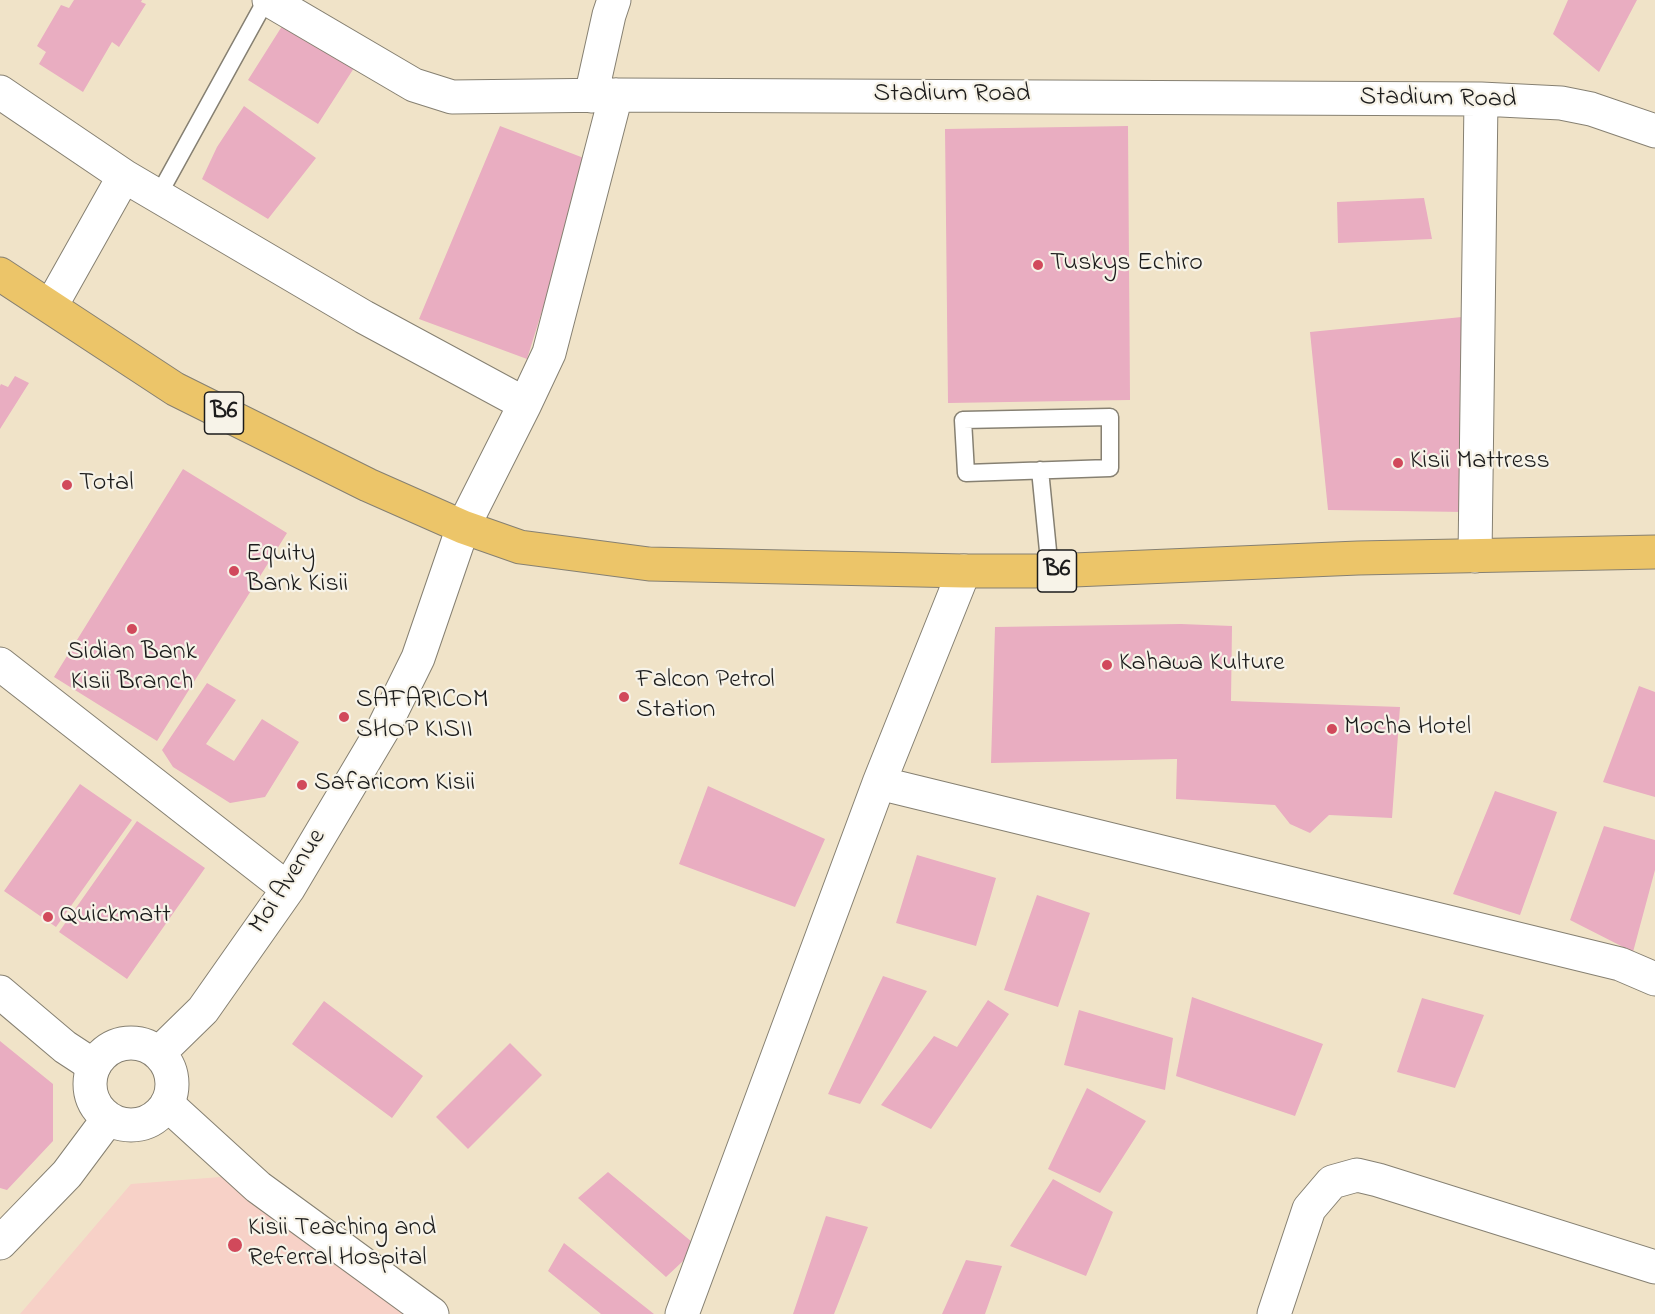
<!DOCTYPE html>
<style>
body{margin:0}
canvas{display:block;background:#f0e3c8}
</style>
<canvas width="1655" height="1314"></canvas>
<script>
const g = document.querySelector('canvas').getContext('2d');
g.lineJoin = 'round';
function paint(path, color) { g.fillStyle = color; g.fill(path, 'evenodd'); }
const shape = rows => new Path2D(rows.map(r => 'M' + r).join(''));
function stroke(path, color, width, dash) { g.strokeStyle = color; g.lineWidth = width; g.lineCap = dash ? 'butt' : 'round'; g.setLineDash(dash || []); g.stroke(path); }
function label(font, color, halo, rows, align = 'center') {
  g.font = font + ' "Indie Flower",sans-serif'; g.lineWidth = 4.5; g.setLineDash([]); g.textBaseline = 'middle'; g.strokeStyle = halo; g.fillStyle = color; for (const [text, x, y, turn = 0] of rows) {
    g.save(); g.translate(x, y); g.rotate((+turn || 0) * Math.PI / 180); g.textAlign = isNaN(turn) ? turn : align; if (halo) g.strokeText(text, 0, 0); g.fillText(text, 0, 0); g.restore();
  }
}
const built = shape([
 [233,1176,405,1314,20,1314,131,1184]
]);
const building = shape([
 [74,0,142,0,141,2,146,4,119,47,112,42,83,92,39,64,46,52,37,46,61,5,69,8],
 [1568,0,1637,0,1599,72,1553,34],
 [284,23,354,68,318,124,248,80],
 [244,106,316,158,268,219,202,179,217,147],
 [500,126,589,160,527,359,419,319],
 [1128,126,1130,400,948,403,945,129],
 [1424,198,1432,239,1338,243,1337,202],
 [1462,317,1465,512,1328,510,1310,332],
 [15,376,29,383,0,429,0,386,1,384,8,387],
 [183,469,287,533,157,741,54,677],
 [1181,624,1232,626,1231,701,1400,707,1392,818,1329,815,1310,833,1290,824,1275,805,1176,799,1177,759,991,763,995,627],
 [207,683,236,700,206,744,234,761,262,719,299,742,265,797,230,803,173,767,162,750],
 [1639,686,1655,692,1655,797,1603,782],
 [80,784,132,820,56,927,4,891],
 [708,786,825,839,795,907,679,864],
 [1495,791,1557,812,1520,915,1453,894],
 [137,821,205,868,127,979,59,932],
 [1604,826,1655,840,1655,870,1633,952,1570,920],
 [917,855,996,878,976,946,896,923],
 [1037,895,1090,913,1058,1007,1004,990],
 [883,976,927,991,860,1104,828,1094],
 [1192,997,1323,1044,1295,1116,1176,1076],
 [1422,998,1484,1015,1455,1088,1397,1072],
 [988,1000,1009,1014,931,1129,881,1105,934,1036,957,1047],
 [324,1001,423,1076,392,1118,292,1044],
 [1079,1010,1173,1038,1165,1090,1064,1065],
 [0,1041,53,1084,53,1141,7,1190,0,1188],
 [510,1043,542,1075,468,1149,436,1117],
 [1087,1088,1146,1121,1100,1193,1048,1169],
 [608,1172,698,1247,666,1277,578,1198],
 [1053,1179,1113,1212,1086,1276,1010,1246],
 [826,1216,868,1227,834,1314,793,1314],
 [564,1243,654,1314,601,1314,548,1271],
 [966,1260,1002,1266,985,1314,942,1314]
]);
const service = shape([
 [158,196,266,0],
 [1110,417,1110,468,966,473,963,420,1110,417],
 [1040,470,1050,571]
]);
const minor = shape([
 [269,0,414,85,452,97,616,95,1481,99,1561,103,1591,109,1655,131],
 [0,92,124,176,51,306],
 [591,96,609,15,614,0],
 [124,176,364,317,525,404],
 [1475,556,1481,99],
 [0,664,288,889],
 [879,783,1620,964,1655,979],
 '90 1084a41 41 0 1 1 82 0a41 41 0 1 1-82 0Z',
 [159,1053,203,1010,288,889,383,729,418,658,463,527,525,404,549,353,616,95],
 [0,1243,67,1174,108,1119],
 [682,1314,879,783,964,571],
 [1274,1314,1309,1209,1332,1182,1357,1175,1378,1180,1655,1267]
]);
const tertiary = shape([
 [0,992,65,1047,94,1066],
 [167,1104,258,1187,432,1314]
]);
const trunk = shape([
 [0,274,175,389,368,485,463,527,520,547,649,564,964,571,1050,571,1358,558,1655,552]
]);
const markers = [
 [1038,265,6,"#d1495b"],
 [1398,463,6,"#d1495b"],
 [67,485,6,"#d1495b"],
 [234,571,6,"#d1495b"],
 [132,629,6,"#d1495b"],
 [1107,665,6,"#d1495b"],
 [624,697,6,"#d1495b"],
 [344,717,6,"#d1495b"],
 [1332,729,6,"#d1495b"],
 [302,785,6,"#d1495b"],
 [48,917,6,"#d1495b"],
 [235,1245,8,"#d1495b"]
];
const shields = [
 [224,413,39],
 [1057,571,39]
];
const shieldNames = [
 ["B6",224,413],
 ["B6",1057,571]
];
const streetNames = [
 ["Stadium Road",952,96],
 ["Stadium Road",1438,100,1],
 ["Moi Avenue",289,882,-57]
];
const poiNames = [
 ["Tuskys Echiro",1050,265],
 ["Kisii Mattress",1410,463],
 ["Total",79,485],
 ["Equity",246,556],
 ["Bank Kisii",246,586],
 ["Sidian Bank",132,654,"center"],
 ["Kisii Branch",132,684,"center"],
 ["Kahawa Kulture",1119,665],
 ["Falcon Petrol",636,682],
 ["Station",636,712],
 ["SAFARICOM",356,702],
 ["SHOP KISII",356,732],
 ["Mocha Hotel",1344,729],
 ["Safaricom Kisii",314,785],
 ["Quickmatt",60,917],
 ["Kisii Teaching and",248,1230],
 ["Referral Hospital",248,1260]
];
paint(built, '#f7d1c7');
paint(building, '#e9adc1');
stroke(service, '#868072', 19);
stroke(minor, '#868072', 35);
stroke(tertiary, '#868072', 35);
stroke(trunk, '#868072', 35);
stroke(service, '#fff', 16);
stroke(minor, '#fff', 33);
stroke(tertiary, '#fff', 33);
stroke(trunk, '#ecc569', 33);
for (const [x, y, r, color] of markers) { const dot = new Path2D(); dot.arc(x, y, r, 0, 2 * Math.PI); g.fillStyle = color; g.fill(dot); stroke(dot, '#f7f3e8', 2); }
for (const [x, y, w] of shields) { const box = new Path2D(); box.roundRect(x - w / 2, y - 21, w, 42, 4.5); g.fillStyle = '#f7f3e8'; g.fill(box); stroke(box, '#1c1c1c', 1.5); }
label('bold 24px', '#1c1c1c', null, shieldNames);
label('26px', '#1c1c1c', '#f7f3e8', streetNames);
label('26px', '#1c1c1c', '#f7f3e8', poiNames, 'left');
</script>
